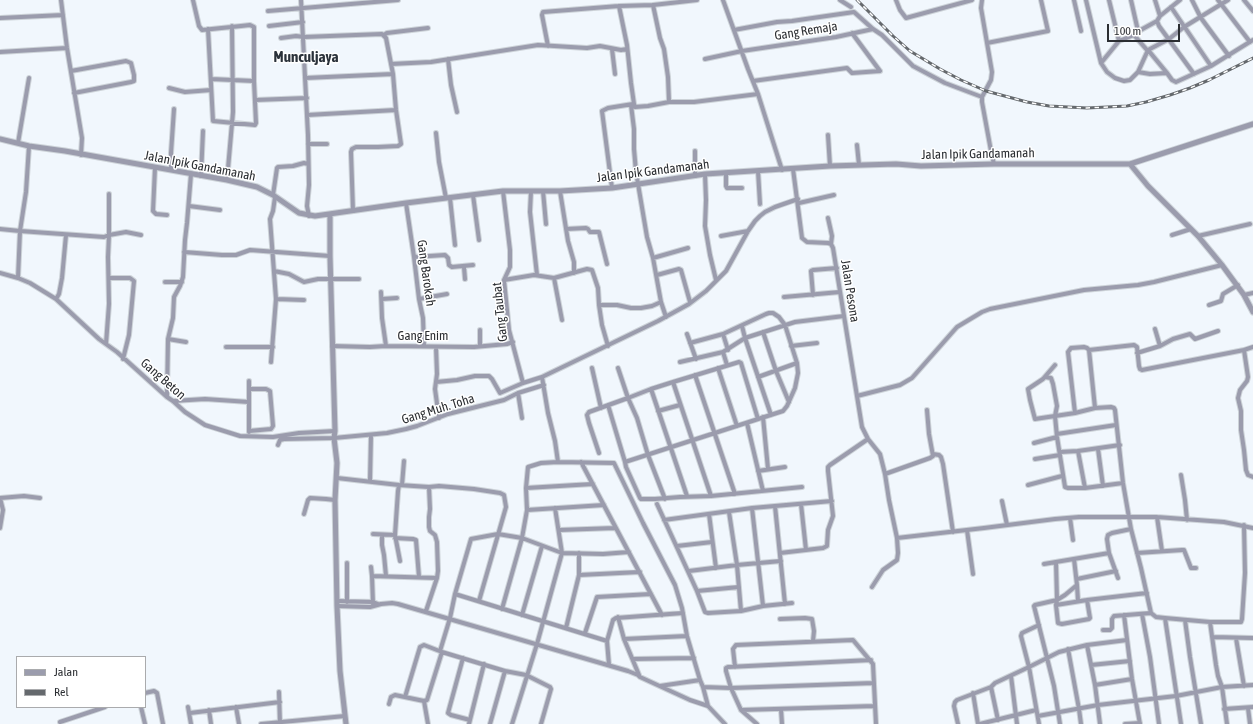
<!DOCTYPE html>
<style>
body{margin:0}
#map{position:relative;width:1253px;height:724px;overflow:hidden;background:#f1f7fd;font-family:"Asap Condensed",sans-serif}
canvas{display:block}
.legend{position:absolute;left:16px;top:656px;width:130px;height:52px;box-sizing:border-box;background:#fff;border:1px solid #aaabad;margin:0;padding:5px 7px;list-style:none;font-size:12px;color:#2b2e32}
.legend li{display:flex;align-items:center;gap:8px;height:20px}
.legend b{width:20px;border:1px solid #aaabad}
.scale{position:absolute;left:1107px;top:24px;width:73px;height:18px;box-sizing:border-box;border:2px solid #2b2e32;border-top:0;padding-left:5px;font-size:12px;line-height:14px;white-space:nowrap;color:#2b2e32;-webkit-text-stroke:3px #fff;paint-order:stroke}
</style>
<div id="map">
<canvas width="1253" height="724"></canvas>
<ul class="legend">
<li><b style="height:5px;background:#9b9cad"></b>Jalan</li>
<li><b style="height:5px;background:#65696d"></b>Rel</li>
</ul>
<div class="scale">100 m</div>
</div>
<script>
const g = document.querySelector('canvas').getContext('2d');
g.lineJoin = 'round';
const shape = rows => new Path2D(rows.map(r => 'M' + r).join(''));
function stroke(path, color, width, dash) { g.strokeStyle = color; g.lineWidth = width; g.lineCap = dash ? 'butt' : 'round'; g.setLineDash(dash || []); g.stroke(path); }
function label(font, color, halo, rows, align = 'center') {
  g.font = font + ' "Asap Condensed",sans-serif'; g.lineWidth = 3; g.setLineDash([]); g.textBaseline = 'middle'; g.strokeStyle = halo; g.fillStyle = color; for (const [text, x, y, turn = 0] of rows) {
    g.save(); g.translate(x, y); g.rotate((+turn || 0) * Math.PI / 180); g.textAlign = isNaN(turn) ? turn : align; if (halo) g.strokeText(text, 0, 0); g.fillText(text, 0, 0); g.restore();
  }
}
const minor = shape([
 [61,0,67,48,82,138,81,155],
 [193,0,199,26,202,30,241,26,250,25,254,27,254,81,256,123,255,125,213,121,208,29],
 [301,0,308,135,309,185,307,206,309,216],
 [723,0,748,69,758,94,782,170],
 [840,0,851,7],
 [896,0,900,10,906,18,972,0],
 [982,0,981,8,992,72,991,80,982,97],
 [1074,0,1081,31],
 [1086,0,1101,63],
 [1109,0,1119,41],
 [1131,0,1138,31],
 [1155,0,1160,16],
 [1180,0,1160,16,1157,21,1159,26,1194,74],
 [1192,0,1201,18,1229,56],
 [1218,0,1250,42],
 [1228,0,1184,27,1169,39,1148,50,1138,72,1130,80,1124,81,1115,78,1107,72,1101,63,1119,41,1134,35,1140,42,1147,50,1148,50,1167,73,1172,80,1176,82,1211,66,1253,40],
 [1244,0,1253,11],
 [653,5,660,38,664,49,668,77,669,102],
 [619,6,627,45,631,83,634,104,635,107,648,106,669,102,694,102,758,94],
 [1171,7,1211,66],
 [268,11,398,0],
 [0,18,63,15],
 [269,26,303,22],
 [734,30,777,22,792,21,854,12,873,29,882,35,913,66,945,83,982,97,982,102,991,151,994,164],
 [1137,32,1157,21],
 [852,33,880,71],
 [384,35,387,33,428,28],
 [281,38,296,36,304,37,382,34,386,38,393,74,396,110,401,144,398,146,378,147,356,147,352,149,351,152,353,211],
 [987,43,1048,31,1041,0],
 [548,46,542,15,543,12,619,6,653,5,697,0],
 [612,49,615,74],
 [0,52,67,48],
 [448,59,451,85,457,112],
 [705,59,742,51,836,37,873,29],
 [391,64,431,62,538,45,587,48,600,46,621,50,627,49],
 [71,71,126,61,131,63,134,75,134,81,131,82,74,93],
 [1138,72,1150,74,1167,73],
 [305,78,393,74],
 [211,79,254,81],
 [753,81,847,68,852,73,880,71],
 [169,88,185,92,211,90],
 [255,100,307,98],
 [631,105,634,129,634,149,636,172,647,237,653,258,661,302,666,317],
 [307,115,396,110],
 [436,133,439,162,446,198],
 [828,135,830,166],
 [18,143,29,78],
 [308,144,327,144],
 [857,145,859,165],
 [29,146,26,192,20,231,104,237,109,235,108,257,109,304,106,344],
 [695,151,695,176],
 [155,168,153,211,156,214,167,215],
 [793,169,802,238,807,242,828,243,831,244,833,248,862,427,868,439,880,454,885,474,889,500,897,538,898,553,897,560,883,570,872,587],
 [171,170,171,153,174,109],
 [758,171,760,204],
 [726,173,726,186,727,188,742,188],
 [705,174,706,200,705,226,710,255,716,280],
 [201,176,203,131],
 [227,180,233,112,232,26],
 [612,188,602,111,608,108,633,104],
 [503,191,510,250,510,267,504,280,509,330,523,383],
 [531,191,530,212,537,275],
 [543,191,546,224],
 [560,191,568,241,574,262,574,273],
 [109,194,109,235,126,232,141,235],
 [273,195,277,168,278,167,293,166,304,163,308,164],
 [473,195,479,240],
 [450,198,455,245],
 [406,203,414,257,419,299,423,318,424,346],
 [799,203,834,195],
 [189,206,220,210],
 [828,218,832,236,831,244],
 [0,229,20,231,18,278],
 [566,229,586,228,588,229,590,232,599,232,607,264],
 [1172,235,1191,229],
 [721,236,748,231],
 [1198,236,1250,224],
 [184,252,222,255,236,255,250,250,330,256],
 [414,257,445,255,448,258,449,265,452,267,473,265],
 [653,258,688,248],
 [464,267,465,279],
 [274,271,289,274,304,282,318,279,359,279],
 [0,273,18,278,30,283,56,299,99,339,117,352,167,397,173,401,185,412,205,425,240,436,273,437,299,433,335,431],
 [657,275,679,269,681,270,690,302],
 [109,278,130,278,134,281,129,335,123,359],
 [554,278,562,320],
 [504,280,534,275,554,278,587,269,592,270,598,288,599,305,602,325,608,346],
 [165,282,182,282],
 [381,292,382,318,386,346],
 [813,295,811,271,813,270,837,268],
 [1244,295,1253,293],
 [784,297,840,292],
 [56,299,59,294,62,278,66,235],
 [276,299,304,300],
 [382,299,397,298],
 [419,299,447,294],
 [599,305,617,305,631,308,641,308,652,306,661,302],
 [1209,305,1221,301,1223,294,1238,285],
 [742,326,745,338,771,415],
 [480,330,480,346],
 [763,332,776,371,789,402],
 [687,334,696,359],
 [723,334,728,350],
 [168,339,186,342],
 [690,343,723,334,766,314,769,313,773,313,779,317,785,325,797,363,798,373,795,388,787,406,783,411,625,462,626,467,640,498,641,499,655,499,680,497,711,496,802,487],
 [332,346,370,347,386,346,474,347,507,344,513,342],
 [791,346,817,343],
 [1160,346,1173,339,1190,334,1195,339,1218,331],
 [226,347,273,347],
 [436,347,437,374,435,389,439,418],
 [1089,350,1134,345,1137,347,1139,366,1140,369,1142,370,1244,350,1253,347],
 [1244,350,1248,377,1247,381,1240,390,1238,398,1241,411,1241,430,1244,450,1246,470,1248,475,1253,477],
 [723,352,727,365],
 [1137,353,1160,346,1155,329],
 [271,362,276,299,270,219,273,211,275,197],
 [680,362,723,352,745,338,795,322,844,316],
 [1055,365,1043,379,1028,389,1030,400,1035,419,1075,413,1095,408,1111,407,1114,408,1115,410,1123,483,1131,529,1141,568,1151,613],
 [592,368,601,408],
 [718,368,737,426],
 [695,375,735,494],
 [542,377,548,413,555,441,558,462],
 [758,377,797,363],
 [1045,377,1051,378,1053,384,1057,406,1055,416,1057,437,1065,487,1068,488,1085,488,1123,483],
 [436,382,457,380,475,376,489,376,492,379,500,393,523,383,542,377,658,321,689,304,706,291,726,271,748,231,755,221,760,216,765,212,775,207,798,199],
 [651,389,687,496],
 [518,393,522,418],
 [857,396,900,385,912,378,957,327,982,312,990,309,1084,290,1138,285,1154,282,1222,265],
 [167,397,168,339,173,318,174,297,180,286,183,277,185,240,187,223,191,174],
 [173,401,205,399,249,402],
 [608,405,625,462],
 [658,411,680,405],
 [1075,413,1068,352,1071,348,1084,347,1087,348,1089,350,1095,408],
 [763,417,768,469],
 [747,423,763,491],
 [249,431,271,429,273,426,270,391,266,389,249,389],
 [249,432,249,381],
 [1057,434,1116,425],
 [1034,443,1057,437],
 [278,445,280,440,284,439,334,438,387,433,406,429,417,426,448,414,504,400,518,393,544,385],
 [1098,449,1103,486],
 [1078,451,1085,488],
 [1060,452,1078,451,1120,445],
 [599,453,589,423,587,415,589,412,628,398,618,368],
 [933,454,939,455,941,457,943,464,953,532],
 [1035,459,1060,455],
 [581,462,662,615],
 [758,471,785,467],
 [885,474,930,458,933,456,929,434,927,410],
 [1181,475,1185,500,1187,520],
 [337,478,399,485],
 [370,481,371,435],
 [402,485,404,461],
 [1028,485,1062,476],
 [429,487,439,486,474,489,500,493,504,495,506,507,479,601],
 [526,488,593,484],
 [711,496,673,382,739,362,741,363,758,419],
 [0,498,24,496,40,498],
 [665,499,648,455,637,418,628,398,651,389,673,382],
 [1002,501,1007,525],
 [657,504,697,591,705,612,708,613,741,611,763,606,792,603],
 [801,504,806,550],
 [775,506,785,604],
 [752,508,763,606],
 [527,510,604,505],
 [729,512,737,565,741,611],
 [304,514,308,500,310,498,326,499,335,500],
 [709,514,716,568],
 [1157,517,1162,551],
 [1070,518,1073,540],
 [664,520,752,508,832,501],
 [0,528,3,510,0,498],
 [559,530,615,528],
 [967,530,973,574],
 [373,534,395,535,400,561],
 [382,535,382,545,384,555,386,576],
 [395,535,398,491,399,485,429,487,430,509,429,517,429,527,430,531,435,535,437,542,438,571,437,578],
 [395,538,413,539,416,540,419,577],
 [897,538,984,528,1055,519,1079,517,1157,517,1224,522,1253,528],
 [677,546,712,542],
 [579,553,579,575],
 [780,553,823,548,827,546,828,530,833,516,828,471,828,467,830,465,868,439],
 [1137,553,1182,550,1184,550,1191,568,1196,568],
 [1074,559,1077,585,1065,595,1057,600,1056,605,1058,623,1062,624,1089,619,1090,618,1087,600],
 [1056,562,1057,600,1035,605,1034,606,1054,686,1060,724],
 [347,563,347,602],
 [1044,564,1109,553],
 [371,567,372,576,373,604],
 [689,571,737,565,781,561],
 [372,576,437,578,426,611],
 [1118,578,1109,553,1107,539,1108,535,1112,533,1131,529],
 [1077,579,1116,571],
 [1077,585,1078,601],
 [697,591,739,587],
 [455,594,607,641],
 [337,601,373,602,378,604],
 [1056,605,1087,600,1147,593],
 [337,606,370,607,381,604,392,603,398,604,628,671,638,675,640,677,690,700,708,706],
 [502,609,522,538,527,510,526,488,528,467,541,463,558,462,614,463,643,523,675,585,682,608,687,636,700,680,703,687,708,706,725,724],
 [1142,614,1150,657,1159,724],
 [522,615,542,546],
 [1124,615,1132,679,1140,724],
 [618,617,624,639,639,675],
 [1165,618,1181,724],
 [780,619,805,618,812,619,814,631,813,641],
 [1185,620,1190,657,1201,724],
 [1210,622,1216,665,1218,676,1222,687,1227,724],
 [566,628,579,575,640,572],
 [1103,630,1110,630,1112,628,1112,619,1114,616,1151,613,1156,617,1165,618,1210,622,1241,622,1242,619,1245,573,1244,525],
 [585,633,597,597,651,594],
 [1213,637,1253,638],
 [1236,638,1244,686],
 [624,639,687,636],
 [1087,645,1095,685,1100,724],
 [1068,649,1079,709,1081,724],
 [440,651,450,618,455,594,471,539,498,534,522,538,562,553,603,554,629,552],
 [463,658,448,713,451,715,470,720],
 [633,659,694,658],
 [609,665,607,641,613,620,616,618,683,613],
 [1091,665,1130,661],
 [735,667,733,649,736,645,853,640,873,664,876,724],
 [1011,676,1017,724],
 [1095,685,1132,679],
 [660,686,700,680],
 [703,687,731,688,874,683],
 [991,687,998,720],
 [279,692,280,724],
 [145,693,154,691,157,693,163,724],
 [973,693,978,724],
 [405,697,420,647,424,645,442,652,505,671,526,675,550,687,551,689,541,724],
 [424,701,428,724],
 [389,704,391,697,395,695,424,701,427,700,442,652],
 [141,707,145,724],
 [188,707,191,724],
 [236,707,239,724],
 [1248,708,1250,724],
 [781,709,782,724],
 [1224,709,1253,707],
 [209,710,211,724],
 [741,710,875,706],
 [190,713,280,702],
 [1038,716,1098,705,1176,696,1222,687,1253,685],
 [60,722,105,707],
 [261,724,345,716],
 [469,724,484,664],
 [490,724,505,671],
 [512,724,537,644,562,553,555,508],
 [757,724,741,710,731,688,726,671,726,668,728,667,871,660],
 [958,724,954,706,955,702,957,700,991,687,995,683,1029,667,1059,652,1087,645,1127,640],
 [980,724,1036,710],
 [1039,724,1029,667,1021,636,1022,633,1039,625],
 [1125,724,1140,723]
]);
const tertiary = shape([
 [0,139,29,146,65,151,227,180,257,187,273,195,299,213,315,216,406,203,503,191,560,191,612,188,705,174,830,166,896,164,921,166,994,164,1130,164,1253,124],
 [1130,164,1148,186,1198,236,1222,265,1244,295,1253,312],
 [330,214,330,256,335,431,334,438,337,463,335,500,337,606,340,671,346,724]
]);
const rail = shape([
 [857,0,893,36,910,51,940,69,961,80,986,91,1027,102,1049,106,1087,108,1127,106,1146,102,1170,95,1190,88,1209,80,1253,58]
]);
const streetNames = [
 ["Gang Remaja",806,31,-9],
 ["Jalan Ipik Gandamanah",978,154,-1],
 ["Jalan Ipik Gandamanah",200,166,11],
 ["Jalan Ipik Gandamanah",653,171,-7],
 ["Gang Barokah",426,273,82],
 ["Jalan Pesona",850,291,81],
 ["Gang Taubat",500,312,-96],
 ["Gang Enim",423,336],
 ["Gang Beton",163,379,41],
 ["Gang Muh. Toha",438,409,-17]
];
const quarterNames = [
 ["Munculjaya",306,57]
];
stroke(minor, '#cdd3d8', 6);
stroke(tertiary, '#cdd3d8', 7);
stroke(minor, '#9b9cad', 4);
stroke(tertiary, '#9b9cad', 5);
stroke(rail, '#65696d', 3);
stroke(rail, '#fff', 1.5, [4.5]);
label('13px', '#2b2e32', '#fff', streetNames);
label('bold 15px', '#2b323a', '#fff', quarterNames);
</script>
